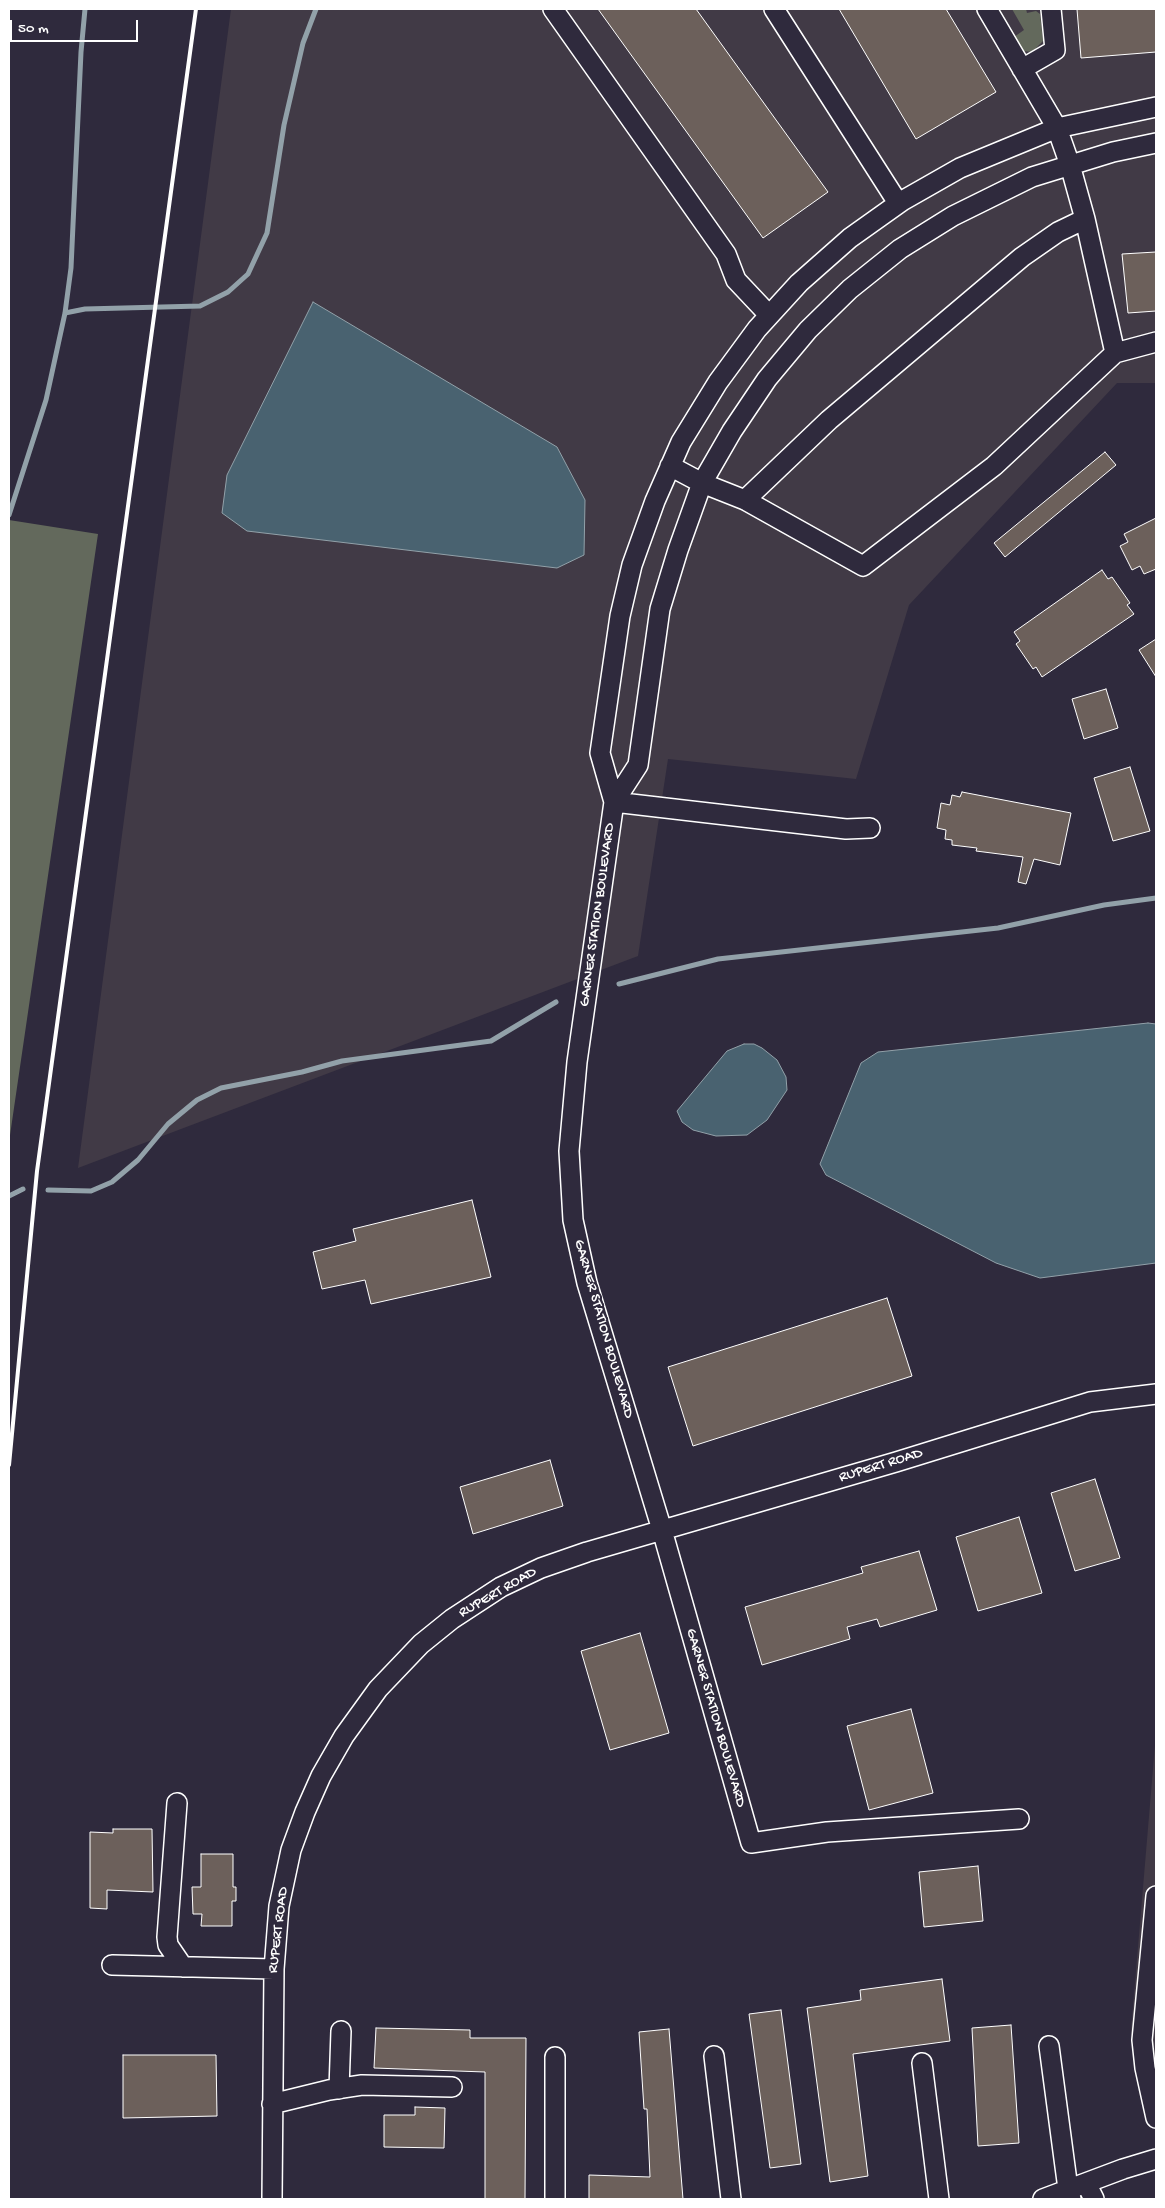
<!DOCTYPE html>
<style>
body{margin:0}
#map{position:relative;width:1165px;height:2208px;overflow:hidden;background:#2f2a3d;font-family:"Gochi Hand",sans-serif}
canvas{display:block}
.frame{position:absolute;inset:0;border:10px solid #fff;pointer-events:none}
.scale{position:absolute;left:10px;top:20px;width:128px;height:22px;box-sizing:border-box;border:2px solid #fff;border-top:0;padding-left:6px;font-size:15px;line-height:18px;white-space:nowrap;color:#fff;-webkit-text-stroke:4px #2f2a3d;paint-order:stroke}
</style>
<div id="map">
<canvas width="1165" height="2208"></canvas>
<div class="frame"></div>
<div class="scale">50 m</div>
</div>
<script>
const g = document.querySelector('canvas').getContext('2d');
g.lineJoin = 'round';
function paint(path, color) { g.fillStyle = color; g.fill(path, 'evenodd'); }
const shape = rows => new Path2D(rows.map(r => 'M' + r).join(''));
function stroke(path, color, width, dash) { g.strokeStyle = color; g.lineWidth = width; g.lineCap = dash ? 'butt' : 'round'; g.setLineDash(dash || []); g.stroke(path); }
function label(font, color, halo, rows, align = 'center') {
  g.font = font + ' "Gochi Hand",sans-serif'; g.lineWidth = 4; g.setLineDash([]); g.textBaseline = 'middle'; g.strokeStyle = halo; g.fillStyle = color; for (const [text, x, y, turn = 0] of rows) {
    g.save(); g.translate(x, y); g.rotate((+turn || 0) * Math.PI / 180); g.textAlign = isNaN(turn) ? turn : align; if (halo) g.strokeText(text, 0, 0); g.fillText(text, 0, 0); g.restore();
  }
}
const built = shape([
 [231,9,1156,9,1156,383,1117,383,909,605,856,779,668,759,638,956,78,1168],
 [1156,1733,1156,2091,1140,2090,1131,2030]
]);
const green = shape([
 [1012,9,1026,9,1027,13,1036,11,1040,14,1043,41,1032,52,1023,51,1019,47,1014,37,1024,30],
 [9,520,98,534,9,1142]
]);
const water = shape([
 [313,302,557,447,585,500,584,555,557,568,247,531,222,513,227,475,313,302],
 [1148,1023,1156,1024,1156,1263,1040,1278,996,1263,826,1175,820,1164,861,1063,878,1052,1148,1023],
 [744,1044,754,1044,762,1048,777,1060,786,1077,787,1090,767,1120,747,1135,716,1136,693,1130,682,1122,677,1111,727,1051,744,1044]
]);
const stream = shape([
 [65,313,85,309,200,306,228,292,248,274,267,233,284,125,303,43,316,9],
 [9,515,46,400,65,313,71,268,81,52,85,9],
 [619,984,718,959,998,928,1104,905,1156,898],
 [48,1190,91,1191,112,1182,138,1160,168,1124,197,1100,221,1088,302,1072,342,1061,491,1041,556,1002],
 [9,1196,23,1189]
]);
const building = shape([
 [598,9,696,9,828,192,763,238,598,9],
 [839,9,946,9,996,92,916,139,839,9],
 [1077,9,1156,9,1156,52,1081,58,1077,9],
 [1156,252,1156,311,1128,313,1122,254,1156,252],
 [1105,452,1116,465,1005,557,994,543,1105,452],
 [1156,518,1156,569,1144,574,1140,566,1132,570,1120,546,1128,542,1124,534,1156,518],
 [1102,570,1108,579,1112,577,1130,603,1127,605,1134,614,1042,677,1036,667,1033,669,1016,644,1020,641,1014,632,1102,570],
 [1156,639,1156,677,1139,650,1156,639],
 [1106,689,1118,728,1084,739,1072,699,1106,689],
 [1130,767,1150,831,1113,841,1094,778,1130,767],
 [962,792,1071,813,1060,865,1034,859,1026,884,1018,882,1023,857,976,851,977,848,952,845,952,840,945,839,946,830,937,828,941,803,950,805,952,795,960,797,962,792],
 [472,1200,491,1277,371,1304,365,1280,322,1289,313,1252,356,1241,353,1229,472,1200],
 [887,1298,912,1376,693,1446,668,1367,887,1298],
 [550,1460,563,1506,473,1534,460,1487,550,1460],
 [1095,1479,1120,1558,1075,1571,1051,1493,1095,1479],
 [1019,1517,1042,1593,978,1611,956,1537,1019,1517],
 [919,1551,937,1610,880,1627,877,1619,847,1627,850,1639,762,1665,745,1607,863,1573,861,1567,919,1551],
 [640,1633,669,1733,610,1750,581,1651,640,1633],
 [911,1709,933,1793,869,1810,847,1726,911,1709],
 [113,1829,152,1829,153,1892,107,1890,107,1909,90,1908,90,1832,113,1833,113,1829],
 [201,1854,233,1854,233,1887,236,1887,236,1901,232,1901,232,1926,201,1926,202,1914,193,1914,192,1887,201,1887,201,1854],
 [978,1866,983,1921,924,1927,919,1872,978,1866],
 [942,1979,950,2041,853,2054,868,2176,830,2182,807,2008,861,2000,860,1990,942,1979],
 [781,2010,801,2164,770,2168,749,2014,781,2010],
 [1011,2025,1019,2143,978,2146,972,2028,1011,2025],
 [376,2028,470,2030,470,2038,526,2038,525,2199,485,2199,485,2072,374,2068,376,2028],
 [669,2029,683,2199,589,2199,589,2175,650,2177,647,2109,644,2109,639,2032,669,2029],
 [123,2055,216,2055,217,2116,123,2118,123,2055],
 [415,2107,445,2108,444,2148,384,2147,384,2115,415,2115,415,2107]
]);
const minor = shape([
 [553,9,726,254,736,280,769,315],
 [774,9,898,203],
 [987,9,1057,128,1070,165,1085,219,1115,353,1156,342],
 [1022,69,1055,50,1051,9],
 [670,466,702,483,745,500,863,566,994,466,1115,353],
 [745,500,829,420,1022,257,1058,232,1085,219],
 [614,802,638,765,660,609,678,550,702,483,732,431,767,379,808,330,850,289,900,249,953,216,1032,177,1113,152,1156,143],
 [614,802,846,829,870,828],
 [177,1803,167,1937,168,1945,183,1967],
 [1019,1819,827,1832,751,1843,662,1530,587,1283,573,1220,569,1151,577,1062,614,802,600,753,620,616,632,565,655,501,681,442,718,382,757,329,799,283,850,238,902,201,960,168,1057,128,1156,107],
 [1156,1896,1142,2040,1145,2068,1156,2118],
 [112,1965,274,1969],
 [1049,2046,1068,2189,1071,2199],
 [714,2056,731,2199],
 [922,2063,939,2199],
 [339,2089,341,2031],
 [272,2104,329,2090,362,2085,452,2087],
 [1086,2183,1094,2199],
 [272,2199,274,1969,279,1906,291,1850,305,1812,321,1776,344,1736,378,1689,421,1644,452,1619,501,1587,541,1568,587,1552,896,1462,1090,1402,1156,1394],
 [555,2199,555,2057],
 [1043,2199,1123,2169,1156,2159]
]);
const rail = shape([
 [9,1465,37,1171,196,9]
]);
const streetNames = [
 ["GARNER STATION BOULEVARD",598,915,-82],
 ["GARNER STATION BOULEVARD",603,1329,74],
 ["RUPERT ROAD",881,1466,-17],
 ["RUPERT ROAD",498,1593,-30],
 ["GARNER STATION BOULEVARD",715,1718,74],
 ["RUPERT ROAD",279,1930,-83]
];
paint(built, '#413a46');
paint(green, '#63695c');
paint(water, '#496270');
stroke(water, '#92a1a9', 1);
stroke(stream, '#92a1a9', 5);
paint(building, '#6c605b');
stroke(building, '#fff', 1);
stroke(minor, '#fff', 22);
stroke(minor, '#2f2a3d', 19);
stroke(rail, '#fff', 4);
label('15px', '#fff', '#2f2a3d', streetNames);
</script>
